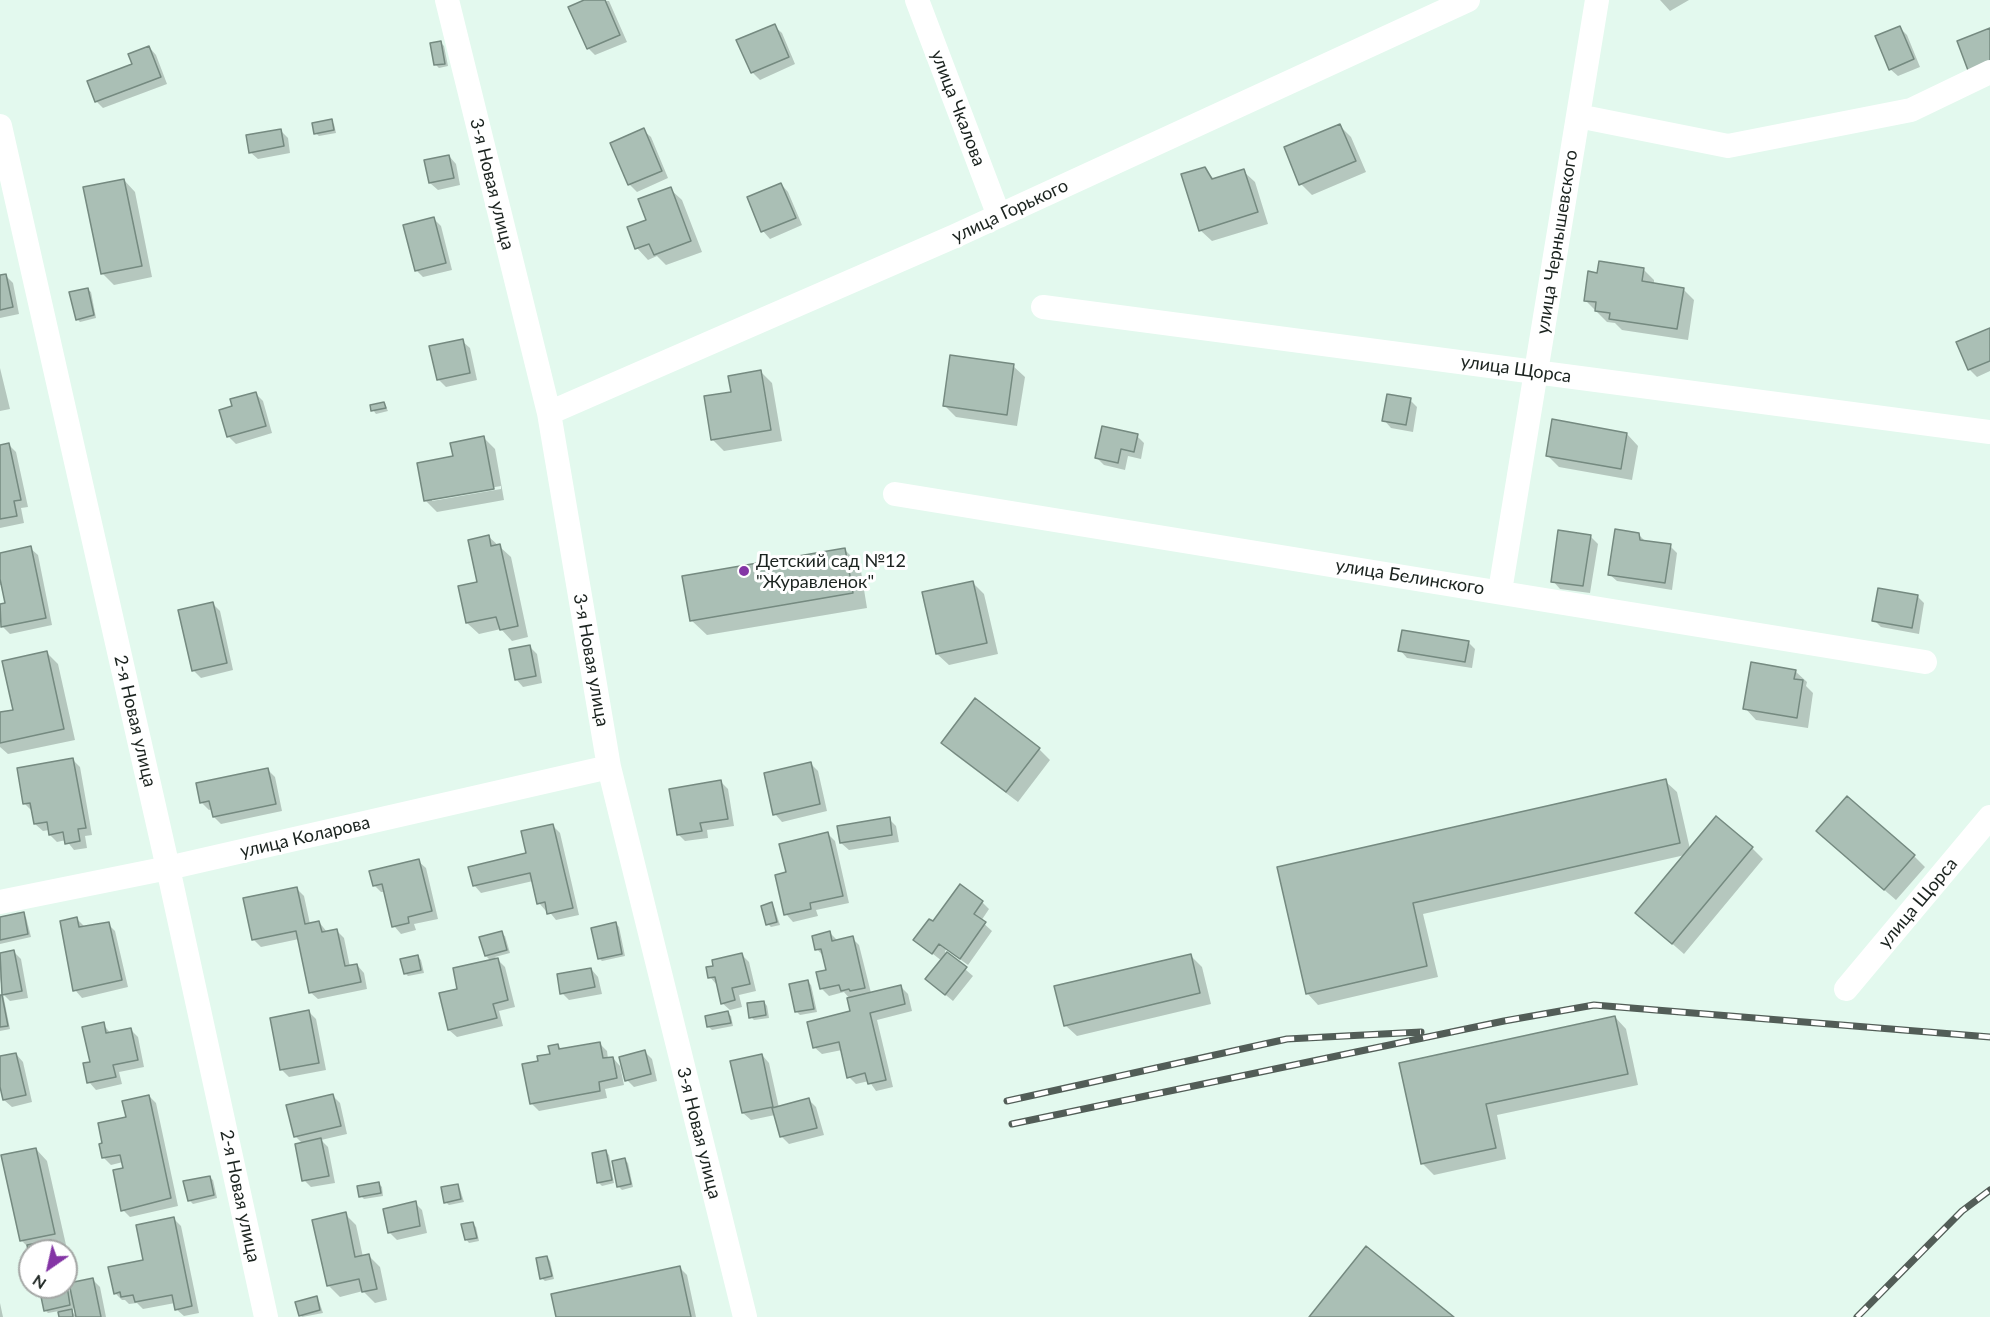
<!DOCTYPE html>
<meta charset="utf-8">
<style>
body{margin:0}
#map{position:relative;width:1990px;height:1317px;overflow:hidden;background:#e3f9ee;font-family:Lato,sans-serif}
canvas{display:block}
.north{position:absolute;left:18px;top:1239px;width:60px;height:60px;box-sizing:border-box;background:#fff;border:2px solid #a4a7a5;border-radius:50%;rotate:214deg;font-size:16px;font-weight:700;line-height:24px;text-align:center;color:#1b231f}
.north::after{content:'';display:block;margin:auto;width:21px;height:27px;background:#8435a5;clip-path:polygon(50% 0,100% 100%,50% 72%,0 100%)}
</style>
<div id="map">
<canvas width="1990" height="1317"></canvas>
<div class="north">N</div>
</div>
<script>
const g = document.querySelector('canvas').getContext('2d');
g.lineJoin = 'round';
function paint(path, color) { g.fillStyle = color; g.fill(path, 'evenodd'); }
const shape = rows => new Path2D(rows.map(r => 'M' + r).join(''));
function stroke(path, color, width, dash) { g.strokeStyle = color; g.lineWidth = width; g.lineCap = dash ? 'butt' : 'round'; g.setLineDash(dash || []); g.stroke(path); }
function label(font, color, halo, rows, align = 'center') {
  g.font = font + ' Lato,sans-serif'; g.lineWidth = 6; g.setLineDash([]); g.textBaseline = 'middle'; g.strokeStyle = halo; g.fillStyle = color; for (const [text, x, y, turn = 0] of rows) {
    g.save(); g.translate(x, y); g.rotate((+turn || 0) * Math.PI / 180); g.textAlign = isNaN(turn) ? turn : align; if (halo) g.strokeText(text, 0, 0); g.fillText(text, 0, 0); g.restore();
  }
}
const shadow = shape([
 [588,0,609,1,627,42,595,55,588,48],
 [1660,0,1689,0,1670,11],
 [774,26,782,33,795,64,760,80,752,72],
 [1900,28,1907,35,1920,67,1898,76,1890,69],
 [441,43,444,46,448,66,439,68,436,65],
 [149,47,156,55,167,84,103,108,96,101,134,65],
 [331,121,334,124,336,133,319,136,315,133],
 [1340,126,1351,137,1366,172,1312,195,1301,184],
 [280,130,288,138,290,153,258,159,250,152],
 [643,130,651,137,668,178,637,192,629,184],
 [449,156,456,164,460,185,438,190,430,183],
 [1204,169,1215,180,1243,171,1255,182,1268,224,1212,241,1200,230],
 [124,180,135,192,152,277,114,285,103,274],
 [781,184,788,192,802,225,770,239,763,231],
 [670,189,682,200,702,252,666,265,657,256,648,260,637,248,648,221],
 [434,219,441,226,452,270,423,277,416,270],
 [1643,269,1654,280,1654,285,1683,289,1694,300,1688,340,1622,330,1615,323,1607,322,1585,300,1598,274],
 [5,275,13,283,19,314,0,318,0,276],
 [87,289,91,292,96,318,80,322,77,319],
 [1990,329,1990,371,1977,377,1969,369],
 [462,341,470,348,477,380,446,387,438,379],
 [1013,366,1025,377,1017,426,956,417,945,406],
 [0,368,10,409,0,411],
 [761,372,772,383,782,441,724,451,712,439,732,393],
 [255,393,263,401,272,433,236,444,229,437,221,411,234,407],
 [1410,400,1417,407,1413,432,1391,428,1384,420],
 [384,403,388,411,376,414,373,410],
 [1627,434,1638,446,1632,480,1559,467,1547,455],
 [1137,436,1144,443,1141,459,1128,456,1125,470,1104,465,1097,458],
 [484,438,495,449,504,500,437,512,426,501,419,464,454,457],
 [501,486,501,489,432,501,432,498],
 [9,445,16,452,28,507,21,508,24,523,0,528,0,447],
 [1638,534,1646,542,1670,546,1677,553,1672,590,1617,581,1609,574],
 [1590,536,1598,544,1590,593,1560,589,1553,581],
 [489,537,511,557,528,637,512,641,501,629,479,634,467,623,479,583],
 [30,548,38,555,52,625,10,634,3,627,0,614,0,606,7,604,3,585,0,585,0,554],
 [845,550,860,565,867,608,707,635,691,620],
 [973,583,984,594,998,654,949,665,937,654],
 [1917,596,1924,603,1919,634,1881,627,1874,620],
 [213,604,220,611,233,670,201,678,193,670],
 [1468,642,1475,649,1472,668,1407,658,1400,650],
 [530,647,537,654,542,683,523,687,516,679],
 [47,653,58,664,75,740,8,754,0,747,0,714,15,711],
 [1795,671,1807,682,1806,686,1813,693,1808,728,1756,720,1745,708],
 [943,743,1039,749,1050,760,1018,802,954,754],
 [73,760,80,767,92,835,85,836,87,848,74,850,66,840,57,842,50,835,49,830,43,831,35,824,32,811,25,804],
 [810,763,818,771,827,811,782,822,775,814],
 [268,770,275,777,282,811,221,824,214,817,212,809,209,810,202,803,198,784],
 [1665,781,1677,792,1690,849,1752,848,1763,859,1684,954,1637,913,1685,855,1423,914,1438,977,1318,1005,1307,993,1279,868],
 [721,782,728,789,734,826,707,830,708,838,685,841,678,834],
 [889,819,896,826,899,842,849,850,841,843],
 [552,825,560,833,579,915,556,920,548,910,546,911,539,903,533,881,481,893,474,885,528,854],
 [828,834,835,841,849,903,816,910,818,916,793,922,786,914],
 [1829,842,1914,856,1925,867,1896,900],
 [418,861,426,868,438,919,414,924,416,930,401,934,394,926,385,892,381,892,374,885],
 [296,888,304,896,310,924,319,922,327,932,336,930,344,938,350,967,357,965,364,973,367,989,318,999,310,992,299,939,261,947,254,940],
 [982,902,989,909,981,921,992,931,968,965,946,949,945,952,973,976,953,1001,935,986,942,961,915,940],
 [771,904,774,907,780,925,771,927,768,924],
 [23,914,26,917,31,937,0,944,0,919],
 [77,919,84,926,108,924,115,931,128,987,82,998,75,990],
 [616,924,619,927,625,956,602,961,599,958],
 [501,933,505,936,510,953,495,957,505,967,515,1007,499,1011,503,1026,457,1037,449,1030,491,961,486,956],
 [830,933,838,941,852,938,859,945,871,993,900,986,908,994,912,1011,877,1020,893,1087,876,1091,869,1081,856,1084,849,1077,842,1050,822,1054,814,1047,852,1012,850,999,844,992,829,996,821,988,828,971,824,957,817,949],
 [14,952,21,959,28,998,10,1001,3,994,10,1029,0,1031,0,997,3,996,0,978,0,954],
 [742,955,749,962,756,991,739,995,742,1007,730,1010,722,1003,717,985,710,977],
 [1190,955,1202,967,1211,1004,1077,1036,1065,1025],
 [417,956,421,960,424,973,408,976,405,973],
 [591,969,598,977,602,994,569,1000,562,993],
 [808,982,811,985,817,1012,800,1015,797,1012],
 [764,1002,767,1006,769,1018,754,1020,751,1017],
 [309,1012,316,1019,326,1070,289,1077,282,1070],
 [728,1013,731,1016,733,1026,712,1030,709,1027],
 [1615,1017,1626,1029,1638,1085,1497,1115,1506,1159,1434,1175,1423,1164,1401,1064],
 [103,1024,111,1034,131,1030,138,1037,144,1067,119,1072,122,1084,96,1090,89,1082,92,1063],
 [600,1044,607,1051,608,1059,613,1058,620,1066,624,1085,605,1089,607,1098,539,1111,531,1103,540,1062,552,1055,558,1046,563,1050],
 [645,1052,652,1059,657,1081,634,1087,627,1080],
 [16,1054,23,1062,32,1102,12,1107,4,1100,0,1080,0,1058],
 [762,1055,769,1063,779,1108,809,1100,816,1107,824,1135,789,1144,781,1136,775,1115,751,1120,743,1113],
 [149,1096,156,1103,178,1206,130,1217,123,1210,125,1169,123,1162,111,1165,104,1158,128,1118],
 [333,1096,340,1103,347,1134,321,1140,328,1147,335,1183,311,1187,304,1180,303,1144,295,1136],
 [36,1149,47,1161,66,1245,54,1247,55,1251,30,1252,29,1248,21,1240],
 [606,1152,609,1155,614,1183,602,1186,598,1182],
 [625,1160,628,1163,633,1187,622,1190,618,1186],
 [209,1177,213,1180,217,1198,193,1204,189,1200],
 [378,1183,382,1187,383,1196,364,1199,361,1196],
 [457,1185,460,1189,464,1202,449,1205,445,1202],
 [415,1203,422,1210,427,1233,397,1240,390,1233],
 [345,1214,356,1225,363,1257,369,1256,380,1267,387,1300,375,1303,363,1291,340,1297,328,1285],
 [174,1219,181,1226,199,1313,184,1316,176,1309,175,1303,143,1309,137,1303,129,1304,125,1300,122,1300,115,1293,145,1262],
 [473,1224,476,1227,479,1241,469,1243,466,1239],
 [547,1257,550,1261,554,1279,545,1281,541,1278],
 [679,1267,687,1275,696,1317,557,1317],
 [92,1279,100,1287,106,1317,77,1317,75,1308,69,1309,77,1317,60,1317,59,1311,48,1313,45,1310,66,1288,73,1294],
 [316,1298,319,1301,323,1313,302,1317,300,1315],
 [0,1303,3,1317,0,1317]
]);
const building = shape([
 [584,0,605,0,620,35,587,49,568,7,584,0],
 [775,24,789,57,751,73,736,40,775,24],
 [1900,26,1914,59,1889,70,1875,36,1900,26],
 [1990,28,1990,74,1972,81,1957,41,1990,28],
 [441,41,445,64,434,65,430,43,441,41],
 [149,46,161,77,95,102,87,81,132,64,128,54,149,46],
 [332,119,334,130,314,134,312,123,332,119],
 [1340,124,1356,161,1299,185,1284,147,1340,124],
 [644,128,662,171,628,185,610,143,644,128],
 [281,129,284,146,249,153,246,135,281,129],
 [449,155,454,178,429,183,424,160,449,155],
 [1205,167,1212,179,1244,169,1258,212,1199,231,1181,174,1205,167],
 [124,179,142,266,101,274,83,187,124,179],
 [781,183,796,218,761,232,747,197,781,183],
 [671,187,691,241,654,255,649,244,635,249,627,227,646,220,638,199,671,187],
 [434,217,446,263,415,271,403,225,434,217],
 [1599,261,1644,268,1642,281,1684,288,1677,329,1609,319,1610,313,1595,311,1596,302,1584,301,1588,271,1597,273,1599,261],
 [6,274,13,307,0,310,0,275,6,274],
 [88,288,94,315,76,320,69,292,88,288],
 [1990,328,1990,361,1968,370,1956,342,1990,328],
 [463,339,470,373,437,380,429,346,463,339],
 [950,355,1014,364,1007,415,943,406,950,355],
 [761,370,771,430,711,440,704,396,731,392,728,376,761,370],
 [256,392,266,426,227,437,219,410,232,406,230,399,256,392],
 [1387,394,1411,398,1406,425,1382,421,1387,394],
 [384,402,386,408,371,411,370,405,384,402],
 [1552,419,1627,433,1621,469,1546,456,1552,419],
 [1102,426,1138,434,1134,452,1121,449,1118,463,1095,458,1102,426],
 [484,436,494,489,424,501,417,463,453,456,450,443,484,436],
 [9,443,21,500,14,501,17,516,0,519,0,445,9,443],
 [1615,529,1639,533,1640,540,1671,544,1665,583,1608,575,1615,529],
 [1558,530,1591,535,1583,586,1551,582,1558,530],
 [489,535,491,546,500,544,518,626,500,630,496,617,466,623,458,586,477,582,468,540,489,535],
 [31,546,46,618,1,627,0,604,5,603,0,579,0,553,31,546],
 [845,548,853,593,690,621,682,576,845,548],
 [973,581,987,643,936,654,922,592,973,581],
 [1878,588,1918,595,1912,628,1872,621,1878,588],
 [213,602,227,663,192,671,178,610,213,602],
 [1402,630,1469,641,1465,662,1398,651,1402,630],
 [530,645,536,676,515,680,509,649,530,645],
 [47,651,64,729,0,743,0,712,13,710,2,661,47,651],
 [1751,662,1796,670,1794,679,1803,680,1797,718,1743,709,1751,662],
 [975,698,1040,748,1006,792,941,743,975,698],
 [73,758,86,828,78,829,80,841,65,844,63,832,49,835,47,822,34,824,30,803,23,804,17,768,73,758],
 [811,762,820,804,773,815,764,773,811,762],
 [268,768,276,804,213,817,209,801,200,803,196,783,268,768],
 [1666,779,1680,843,1413,903,1427,966,1306,994,1277,867,1666,779],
 [721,780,728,819,700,823,702,831,677,835,669,789,721,780],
 [1847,796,1915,855,1884,890,1816,831,1847,796],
 [1716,816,1753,847,1672,944,1635,913,1716,816],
 [890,817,892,835,840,843,837,826,890,817],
 [553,824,573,908,547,914,545,902,537,904,530,873,473,886,468,867,526,853,521,831,553,824],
 [828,832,843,896,810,903,811,909,784,915,775,875,786,872,779,844,828,832],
 [419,859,432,911,408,917,409,923,392,927,382,884,373,886,369,871,419,859],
 [960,884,983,901,974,914,986,922,960,959,939,944,932,954,913,940,929,919,933,921,960,884],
 [297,887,305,924,319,921,322,932,337,929,345,966,357,964,361,982,309,993,296,931,252,940,243,898,297,887],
 [772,902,777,922,766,925,761,906,772,902],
 [24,912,28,934,0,940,0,917,24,912],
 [77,917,79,927,109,922,122,980,73,991,60,921,77,917],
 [616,922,622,954,598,959,591,928,616,922],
 [502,931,507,950,485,956,479,937,502,931],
 [830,931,832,941,853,936,865,988,850,991,849,989,841,991,839,985,820,989,816,972,826,970,821,949,815,950,812,936,830,931],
 [14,950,22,991,2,995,0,953,14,950],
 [947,952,967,967,945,995,925,979,947,952],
 [742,953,750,984,732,988,735,1000,721,1004,715,977,708,978,706,967,713,966,712,960,742,953],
 [1191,954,1200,993,1064,1026,1054,986,1191,954],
 [418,955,421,970,404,974,400,959,418,955],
 [498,958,508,1000,493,1004,497,1018,448,1030,439,993,457,989,453,968,498,958],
 [591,968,595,987,560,994,557,974,591,968],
 [808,980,814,1009,795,1012,789,984,808,980],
 [901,985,905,1004,870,1013,886,1080,868,1084,865,1073,847,1078,839,1042,813,1048,807,1022,850,1011,847,998,901,985],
 [0,995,2,995,8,1026,0,1027,0,995],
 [764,1001,766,1015,749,1018,747,1003,764,1001],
 [309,1010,319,1063,280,1070,270,1018,309,1010],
 [728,1011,731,1023,707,1027,705,1016,728,1011],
 [1615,1016,1628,1074,1486,1104,1496,1148,1421,1164,1399,1063,1615,1016],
 [104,1022,106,1033,131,1028,138,1060,113,1065,116,1077,87,1083,83,1063,90,1062,82,1027,104,1022],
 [600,1042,603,1058,613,1057,617,1078,599,1082,600,1091,530,1104,522,1064,538,1061,537,1056,550,1054,548,1046,558,1044,559,1049,600,1042],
 [645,1050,651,1074,625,1081,619,1057,645,1050],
 [16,1053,26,1095,3,1100,0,1087,0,1056,16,1053],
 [762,1054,773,1107,742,1113,730,1061,762,1054],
 [333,1094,341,1126,294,1137,286,1105,333,1094],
 [149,1095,171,1198,121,1211,113,1170,123,1168,120,1155,102,1158,99,1144,102,1143,98,1123,126,1117,122,1101,149,1095],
 [809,1098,817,1128,780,1137,772,1108,809,1098],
 [321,1138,329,1176,302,1181,295,1144,321,1138],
 [36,1148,55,1234,20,1241,1,1155,36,1148],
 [606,1150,612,1180,597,1183,592,1153,606,1150],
 [625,1158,631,1184,617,1187,612,1161,625,1158],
 [210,1176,214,1195,188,1201,183,1181,210,1176],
 [379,1182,381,1193,359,1197,357,1186,379,1182],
 [458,1184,461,1199,444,1203,441,1187,458,1184],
 [416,1201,420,1226,388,1233,383,1209,416,1201],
 [346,1212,355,1257,369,1254,377,1289,362,1292,359,1279,327,1286,312,1220,346,1212],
 [174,1217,192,1306,175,1310,172,1295,135,1302,133,1295,121,1297,120,1292,114,1294,108,1267,143,1260,136,1225,174,1217],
 [473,1222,477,1238,465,1240,461,1224,473,1222],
 [51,1240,53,1251,30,1251,30,1259,27,1245,51,1240],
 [1366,1246,1454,1317,1309,1317,1366,1246],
 [547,1256,552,1276,540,1279,536,1258,547,1256],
 [680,1266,691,1317,556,1317,551,1294,680,1266],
 [93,1278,101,1317,76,1317,69,1283,93,1278],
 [67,1286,70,1305,44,1311,40,1292,67,1286],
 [317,1296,320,1310,299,1316,295,1302,317,1296],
 [72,1309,73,1317,59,1317,58,1312,72,1309]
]);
const minor = shape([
 [447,0,549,413,609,767,745,1317],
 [917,0,999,216],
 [1578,116,1728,146,1911,110,1990,72],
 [0,126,168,868,266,1317],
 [1043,307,1990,432],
 [549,413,955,236,1468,0],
 [895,494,1925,662],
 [1500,591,1597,0],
 [0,902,168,868,609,767],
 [1846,989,1990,817]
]);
const rail = shape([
 [1007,1101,1287,1039,1421,1032],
 [1012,1124,1504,1021,1594,1005,1990,1037],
 [1857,1317,1962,1211,1990,1190]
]);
const markers = [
 [744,571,6,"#8435a5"]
];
const streetNames = [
 ["улица Чкалова",958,108,69],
 ["3-я Новая улица",492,184,76],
 ["улица Горького",1010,211,-25],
 ["улица Чернышевского",1557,242,-81],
 ["улица Щорса",1516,369,8],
 ["улица Белинского",1410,577,9],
 ["3-я Новая улица",591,660,80],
 ["2-я Новая улица",135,721,77],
 ["улица Коларова",305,837,-13],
 ["улица Щорса",1918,903,-50],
 ["3-я Новая улица",699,1133,76],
 ["2-я Новая улица",240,1196,78]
];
const poiNames = [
 ["Детский сад №12",756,561],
 ["\"Журавленок\"",756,582]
];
paint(shadow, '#0003');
paint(building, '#aabfb5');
stroke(building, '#758a80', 1.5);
stroke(minor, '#fff', 24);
stroke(rail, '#525d57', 7);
stroke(rail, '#fff', 4.5, [14]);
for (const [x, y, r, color] of markers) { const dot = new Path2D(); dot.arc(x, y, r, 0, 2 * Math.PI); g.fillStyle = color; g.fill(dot); stroke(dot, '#fff', 2); }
label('18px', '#1b231f', '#fff', streetNames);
label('18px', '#1b231f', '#fff', poiNames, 'left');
</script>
